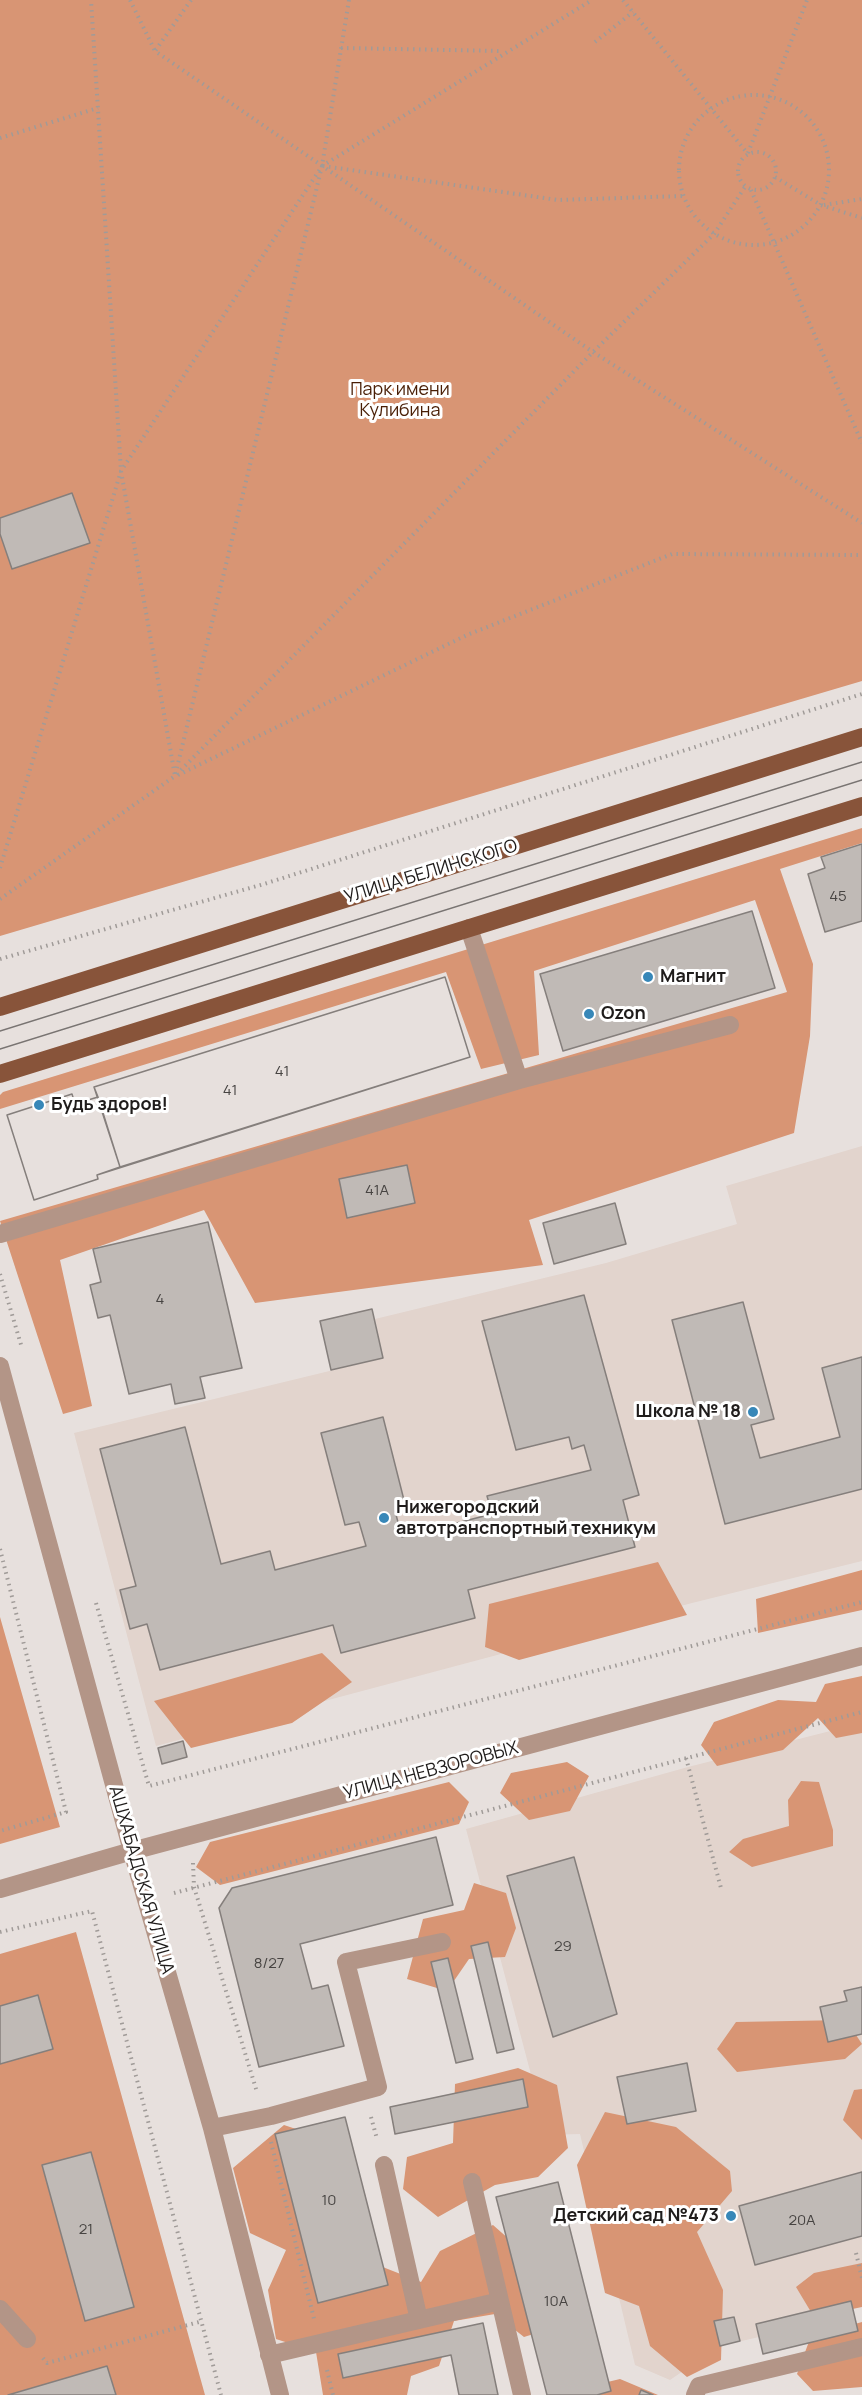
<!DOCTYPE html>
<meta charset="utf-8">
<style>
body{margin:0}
canvas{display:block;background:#e7e0dd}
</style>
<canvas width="862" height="2395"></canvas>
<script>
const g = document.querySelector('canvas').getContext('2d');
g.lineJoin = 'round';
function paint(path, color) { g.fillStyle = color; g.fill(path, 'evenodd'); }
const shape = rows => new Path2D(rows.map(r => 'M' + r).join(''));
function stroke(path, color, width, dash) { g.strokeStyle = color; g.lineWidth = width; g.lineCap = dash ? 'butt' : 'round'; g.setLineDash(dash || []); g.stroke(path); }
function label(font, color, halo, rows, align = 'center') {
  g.font = font + ' Manrope,sans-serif'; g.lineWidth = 6; g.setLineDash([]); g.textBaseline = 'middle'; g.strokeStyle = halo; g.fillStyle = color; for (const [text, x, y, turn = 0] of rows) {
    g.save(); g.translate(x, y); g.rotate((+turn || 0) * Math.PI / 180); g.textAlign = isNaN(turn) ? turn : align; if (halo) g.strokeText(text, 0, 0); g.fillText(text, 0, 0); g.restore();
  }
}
const built = shape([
 [862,1146,862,1561,692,1603,156,1746,74,1433,383,1358,375,1319,606,1263,737,1224,726,1186],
 [862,1723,862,2298,759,2337,720,2346,670,2380,635,2365,580,2134,547,2135,466,1829,688,1767]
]);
const forest = shape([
 [0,0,862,0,862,681,0,936],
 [862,828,862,843,780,869,813,964,810,1036,794,1133,529,1220,543,1265,255,1303,204,1210,60,1260,92,1406,63,1414,0,1221,787,992,755,900,534,971,539,1055,481,1069,446,972,0,1109,0,1095,3,1092],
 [658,1562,687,1615,519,1660,485,1647,489,1604],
 [862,1570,862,1610,758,1633,756,1599],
 [0,1617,60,1827,0,1844],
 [322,1653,352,1682,292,1723,191,1748,154,1701],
 [862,1676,862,1733,836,1738,818,1718,783,1750,717,1766,701,1745,714,1722,778,1700,816,1702,825,1684],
 [567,1762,589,1776,570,1811,529,1820,500,1793,511,1773],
 [801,1781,819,1782,833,1830,833,1846,752,1867,729,1852,743,1839,789,1826,788,1800],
 [449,1782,469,1802,459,1824,220,1885,196,1867,210,1842],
 [474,1883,506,1893,516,1928,505,1957,469,1959,447,1991,407,1979,423,1919,464,1910],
 [76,1932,205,2395,0,2395,0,1954],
 [846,2020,862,2044,845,2059,737,2072,717,2049,736,2022],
 [518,2068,557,2085,568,2148,538,2177,495,2185,438,2217,403,2189,407,2157,453,2143,455,2084],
 [862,2089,862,2140,843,2120,854,2090],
 [605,2112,676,2127,730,2171,732,2191,697,2232,723,2290,721,2360,687,2377,650,2346,639,2306,605,2293,577,2165],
 [284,2125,323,2138,375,2264,421,2282,440,2251,493,2225,527,2255,559,2326,524,2337,495,2314,454,2321,439,2366,411,2376,407,2395,323,2395,316,2352,276,2339,268,2290,286,2250,250,2233,233,2168],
 [862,2263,862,2307,814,2317,796,2287,814,2273],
 [862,2322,862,2387,813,2391,797,2374,811,2336],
 [620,2379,658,2395,554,2395]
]);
const building = shape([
 [72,493,90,543,12,569,0,534,0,518,72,493],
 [862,844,862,921,825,932,808,874,825,868,821,857,862,844],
 [752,911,775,988,563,1051,540,974,752,911],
 [445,977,470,1057,120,1167,94,1087,445,977],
 [445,977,470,1057,97,1175,98,1179,34,1200,7,1115,72,1094,75,1104,98,1097,94,1087,445,977],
 [72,1094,75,1104,98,1097,120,1167,97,1175,98,1179,34,1200,7,1115,72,1094],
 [407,1165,415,1203,347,1218,339,1179,407,1165],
 [615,1203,626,1244,554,1264,543,1223,615,1203],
 [208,1222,242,1368,200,1377,205,1398,175,1404,171,1384,129,1394,110,1315,98,1318,90,1285,101,1282,93,1249,208,1222],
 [584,1295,639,1495,623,1500,635,1547,468,1590,475,1618,341,1653,333,1625,160,1670,147,1624,130,1629,120,1590,136,1586,100,1449,185,1427,221,1564,270,1551,275,1570,366,1546,359,1522,345,1525,321,1433,383,1417,406,1508,395,1511,402,1537,492,1514,487,1496,591,1470,584,1445,572,1449,569,1437,516,1450,482,1321,584,1295],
 [743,1302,774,1419,751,1425,760,1458,840,1437,822,1368,862,1357,862,1489,725,1524,672,1320,743,1302],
 [372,1309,383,1358,331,1370,320,1321,372,1309],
 [183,1741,187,1757,162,1764,158,1748,183,1741],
 [436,1837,453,1905,300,1944,312,1989,328,1985,344,2046,259,2067,219,1908,232,1888,436,1837],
 [574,1857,617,2014,553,2037,507,1876,574,1857],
 [488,1942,514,2049,497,2053,471,1946,488,1942],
 [448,1958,473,2059,456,2063,431,1962,448,1958],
 [862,1987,862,2034,828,2042,820,2007,847,2001,844,1991,862,1987],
 [38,1995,53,2049,0,2064,0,2006,38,1995],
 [687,2063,696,2111,627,2124,617,2077,687,2063],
 [523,2079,528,2107,395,2134,390,2107,523,2079],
 [345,2117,388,2285,318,2303,275,2134,345,2117],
 [91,2152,134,2307,85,2321,42,2165,91,2152],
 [862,2172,862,2236,755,2265,739,2206,862,2172],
 [558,2182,611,2391,597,2395,547,2395,496,2197,558,2182],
 [851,2301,858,2331,763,2354,756,2324,851,2301],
 [734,2317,740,2341,720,2346,714,2321,734,2317],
 [483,2323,498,2395,459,2395,451,2355,343,2378,338,2354,483,2323],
 [107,2366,116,2395,8,2395,107,2366],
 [641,2390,653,2395,639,2395,641,2390]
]);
const path = shape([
 [130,0,155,51],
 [191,0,155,51,593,352,862,523],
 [349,0,322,166,175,776,593,352,714,234,745,187],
 [623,0,748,154],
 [595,42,633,12],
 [341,48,502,51],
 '679 170a75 75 0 1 1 150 0a75 75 0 1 1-150 0Z',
 [0,138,98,108],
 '738 171a19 19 0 1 1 38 0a19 19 0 1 1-38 0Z',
 [748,153,807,0],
 [323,166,558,200,683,196],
 [775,177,821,205,862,218],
 [751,190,862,443],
 [824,205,862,199],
 [178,775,467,635,672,554,862,555],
 [0,868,121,471,322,166,592,0],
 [0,899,175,776,121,471,91,0],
 [0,959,264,884,862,694],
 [0,1274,22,1348],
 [0,1549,66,1812,0,1831],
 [96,1603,149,1786,862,1602],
 [686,1758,721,1888],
 [193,1863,194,1887,257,2092],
 [174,1893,862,1712],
 [0,1932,92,1911,221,2395],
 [371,2117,377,2139],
 [271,2142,314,2319],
 [856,2253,862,2278],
 [43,2358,47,2363,199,2322],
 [327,2370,333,2395]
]);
const minor = shape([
 [519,1080,730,1025],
 [0,1234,519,1080,469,928],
 [0,1366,132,1851,212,2128,280,2395],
 [0,1889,132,1851,862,1656],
 [212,2128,271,2116,378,2087,346,1962,442,1942],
 [384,2165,419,2320],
 [472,2182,500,2301],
 [0,2309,27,2339],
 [269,2355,500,2301,522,2395],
 [695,2395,699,2386,862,2347]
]);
const major = shape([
 [0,1007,862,737],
 [0,1074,862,806]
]);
const tram = shape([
 [0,1031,862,762],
 [0,1049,862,780]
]);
const markers = [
 [648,977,6,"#3787b8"],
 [589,1014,6,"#3787b8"],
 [39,1105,6,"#3787b8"],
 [753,1412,6,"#3787b8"],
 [384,1518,6,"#3787b8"],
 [731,2216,6,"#3787b8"]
];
const numberNames = [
 ["45",838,897],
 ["41",282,1072],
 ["41",230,1091],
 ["41А",377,1191],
 ["4",160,1300],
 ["29",563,1947],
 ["8/27",269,1964],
 ["10",329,2201],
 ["20А",802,2221],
 ["21",86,2230],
 ["10А",556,2302]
];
const parkNames = [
 ["Парк имени",400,390],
 ["Кулибина",400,411]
];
const streetNames = [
 ["УЛИЦА БЕЛИНСКОГО",431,872,-17],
 ["УЛИЦА НЕВЗОРОВЫХ",431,1771,-15],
 ["АШХАБАДСКАЯ УЛИЦА",141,1880,74]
];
const poiNames = [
 ["Магнит",660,977],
 ["Ozon",601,1014],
 ["Будь здоров!",51,1105],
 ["Школа № 18",741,1412,"right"],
 ["Нижегородский",396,1508],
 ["автотранспортный техникум",396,1529],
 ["Детский сад №473",719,2216,"right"]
];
paint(built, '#e2d4cd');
paint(forest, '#d89574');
paint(building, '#c0bab6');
stroke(building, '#857f7c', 1.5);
stroke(path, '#a09b98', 4, [1.5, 4.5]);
stroke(minor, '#b39587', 18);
stroke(major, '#88543a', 18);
stroke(tram, '#797472', 1.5);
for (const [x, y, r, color] of markers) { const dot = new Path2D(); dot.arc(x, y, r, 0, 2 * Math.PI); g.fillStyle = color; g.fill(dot); stroke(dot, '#fff', 2); }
label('15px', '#474442', null, numberNames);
label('18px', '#491e05', '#fff', parkNames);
label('18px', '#1f1c1b', '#fff', streetNames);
label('bold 18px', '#1f1c1b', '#fff', poiNames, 'left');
</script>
